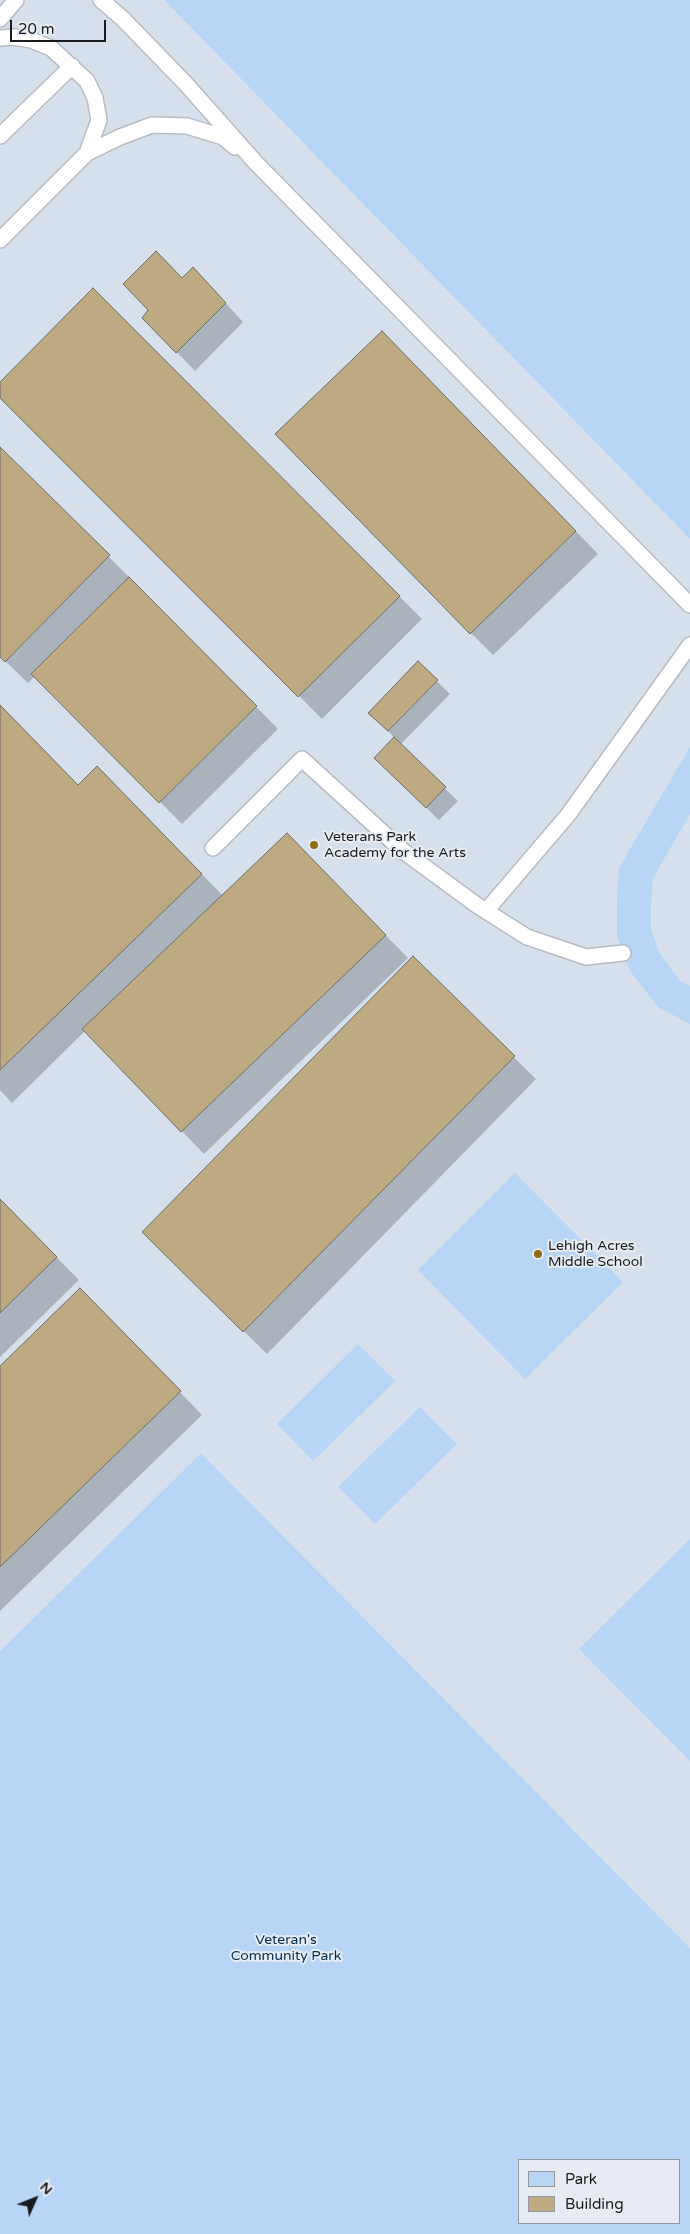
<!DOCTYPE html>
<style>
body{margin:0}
#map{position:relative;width:690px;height:2234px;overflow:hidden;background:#e6ecf2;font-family:"Varela Round",sans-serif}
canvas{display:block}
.legend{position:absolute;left:518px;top:2159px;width:162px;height:65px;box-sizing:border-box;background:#e6ecf2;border:1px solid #94989d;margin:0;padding:6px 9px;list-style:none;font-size:15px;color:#191b1e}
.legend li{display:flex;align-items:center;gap:10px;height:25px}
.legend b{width:25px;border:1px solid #94989d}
.north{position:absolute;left:10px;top:2174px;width:50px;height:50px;-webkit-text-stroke:4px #e6ecf2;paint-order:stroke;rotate:46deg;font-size:14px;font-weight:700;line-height:20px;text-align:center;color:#191b1e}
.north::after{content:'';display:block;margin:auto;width:18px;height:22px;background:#191b1e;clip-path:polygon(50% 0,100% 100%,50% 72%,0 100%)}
.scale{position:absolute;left:10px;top:20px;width:96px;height:22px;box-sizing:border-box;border:2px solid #191b1e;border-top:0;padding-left:6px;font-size:15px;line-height:18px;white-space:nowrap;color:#191b1e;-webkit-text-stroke:4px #e6ecf2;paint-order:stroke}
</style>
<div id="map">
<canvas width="690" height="2234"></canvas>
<ul class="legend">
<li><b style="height:14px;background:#b8d5f6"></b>Park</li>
<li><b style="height:14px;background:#bda982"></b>Building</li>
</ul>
<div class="north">N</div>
<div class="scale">20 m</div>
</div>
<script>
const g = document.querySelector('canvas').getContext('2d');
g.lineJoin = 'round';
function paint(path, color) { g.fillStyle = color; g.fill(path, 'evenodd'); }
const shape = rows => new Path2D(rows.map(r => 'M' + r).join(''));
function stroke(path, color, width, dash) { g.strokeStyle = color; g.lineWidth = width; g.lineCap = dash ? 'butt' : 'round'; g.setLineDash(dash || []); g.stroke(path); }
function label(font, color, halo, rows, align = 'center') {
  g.font = font + ' "Varela Round",sans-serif'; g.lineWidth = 4; g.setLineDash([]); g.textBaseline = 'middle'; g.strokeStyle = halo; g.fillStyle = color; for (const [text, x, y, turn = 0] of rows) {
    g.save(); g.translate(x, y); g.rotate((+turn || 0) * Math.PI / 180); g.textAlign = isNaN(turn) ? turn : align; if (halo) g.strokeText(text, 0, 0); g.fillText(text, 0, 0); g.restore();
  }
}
const built = shape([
 [0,0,164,0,690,539,690,1948,201,1453,0,1651]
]);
const green = shape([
 [164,0,690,0,690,539],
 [690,747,690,814,653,878,651,902,651,930,660,954,680,981,690,986,690,1024,658,1007,630,971,617,936,617,900,619,868],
 [515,1173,623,1282,525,1379,418,1270],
 [358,1344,395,1381,313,1461,277,1424],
 [420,1407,457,1444,375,1524,338,1487],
 [201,1453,690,1948,690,2234,0,2234,0,1651],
 [519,2160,679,2160,679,2223,519,2223],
 [690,1539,690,1761,579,1649]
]);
const shadow = shape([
 [182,279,211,287,243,322,195,371,144,318],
 [93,290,422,619,322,719,0,396,0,383],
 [404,355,598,554,493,655,471,633],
 [0,448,131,579,130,580,278,729,182,824,35,676,28,683,0,656],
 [418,663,450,694,400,745,458,801,439,820,376,758,395,738,370,713],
 [0,706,79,787,120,790,223,896,309,857,408,958,204,1154,85,1031,12,1103,0,1090],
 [413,958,536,1079,267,1354,143,1232],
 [0,1200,79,1280,0,1357],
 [103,1312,202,1415,0,1611,0,1368]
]);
const building = shape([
 [156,251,182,278,193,267,226,303,176,353,142,318,148,310,123,284,156,251],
 [93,288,400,596,298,697,0,398,0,382,93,288],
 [382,331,576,531,470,634,275,434,382,331],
 [0,447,110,555,5,662,0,657,0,447],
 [129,577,257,706,159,803,31,674,129,577],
 [418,661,438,680,388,731,368,713,418,661],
 [0,705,78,785,97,766,202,874,0,1070,0,705],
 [394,737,446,787,426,808,374,758,394,737],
 [287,833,386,935,181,1132,82,1029,287,833],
 [413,956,515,1056,243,1332,142,1232,413,956],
 [0,1199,57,1257,0,1313,0,1199],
 [80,1288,181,1391,0,1567,0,1366,80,1288]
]);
const lane = shape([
 [101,0,123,19,186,84,256,163,690,605],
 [0,19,16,0],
 [0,38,14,37,31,40,51,48,87,81,95,98,99,120,87,153],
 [0,136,72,66],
 [0,240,87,153,120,137,152,125,187,126,223,137,235,147],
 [213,848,302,759,403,851,478,906,527,937,586,957,623,953],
 [486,911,568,815,690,645]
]);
const markers = [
 [314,845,5,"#906b12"],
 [538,1254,5,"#906b12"]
];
const poiNames = [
 ["Veterans Park",324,837],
 ["Academy for the Arts",324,853],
 ["Lehigh Acres",548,1246],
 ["Middle School",548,1262]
];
const parkNames = [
 ["Veteran's",286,1940],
 ["Community Park",286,1956]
];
paint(built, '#d5e0ec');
paint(green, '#b8d5f6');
paint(shadow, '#0003');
paint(building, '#bda982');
stroke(building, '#736f69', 1);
stroke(lane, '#b7bcc2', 18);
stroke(lane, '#fff', 15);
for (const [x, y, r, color] of markers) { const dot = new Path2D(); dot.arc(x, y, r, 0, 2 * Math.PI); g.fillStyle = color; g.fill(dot); stroke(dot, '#e6ecf2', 2); }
label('14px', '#191b1e', '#e6ecf2', poiNames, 'left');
label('14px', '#012e57', '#e6ecf2', parkNames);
</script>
